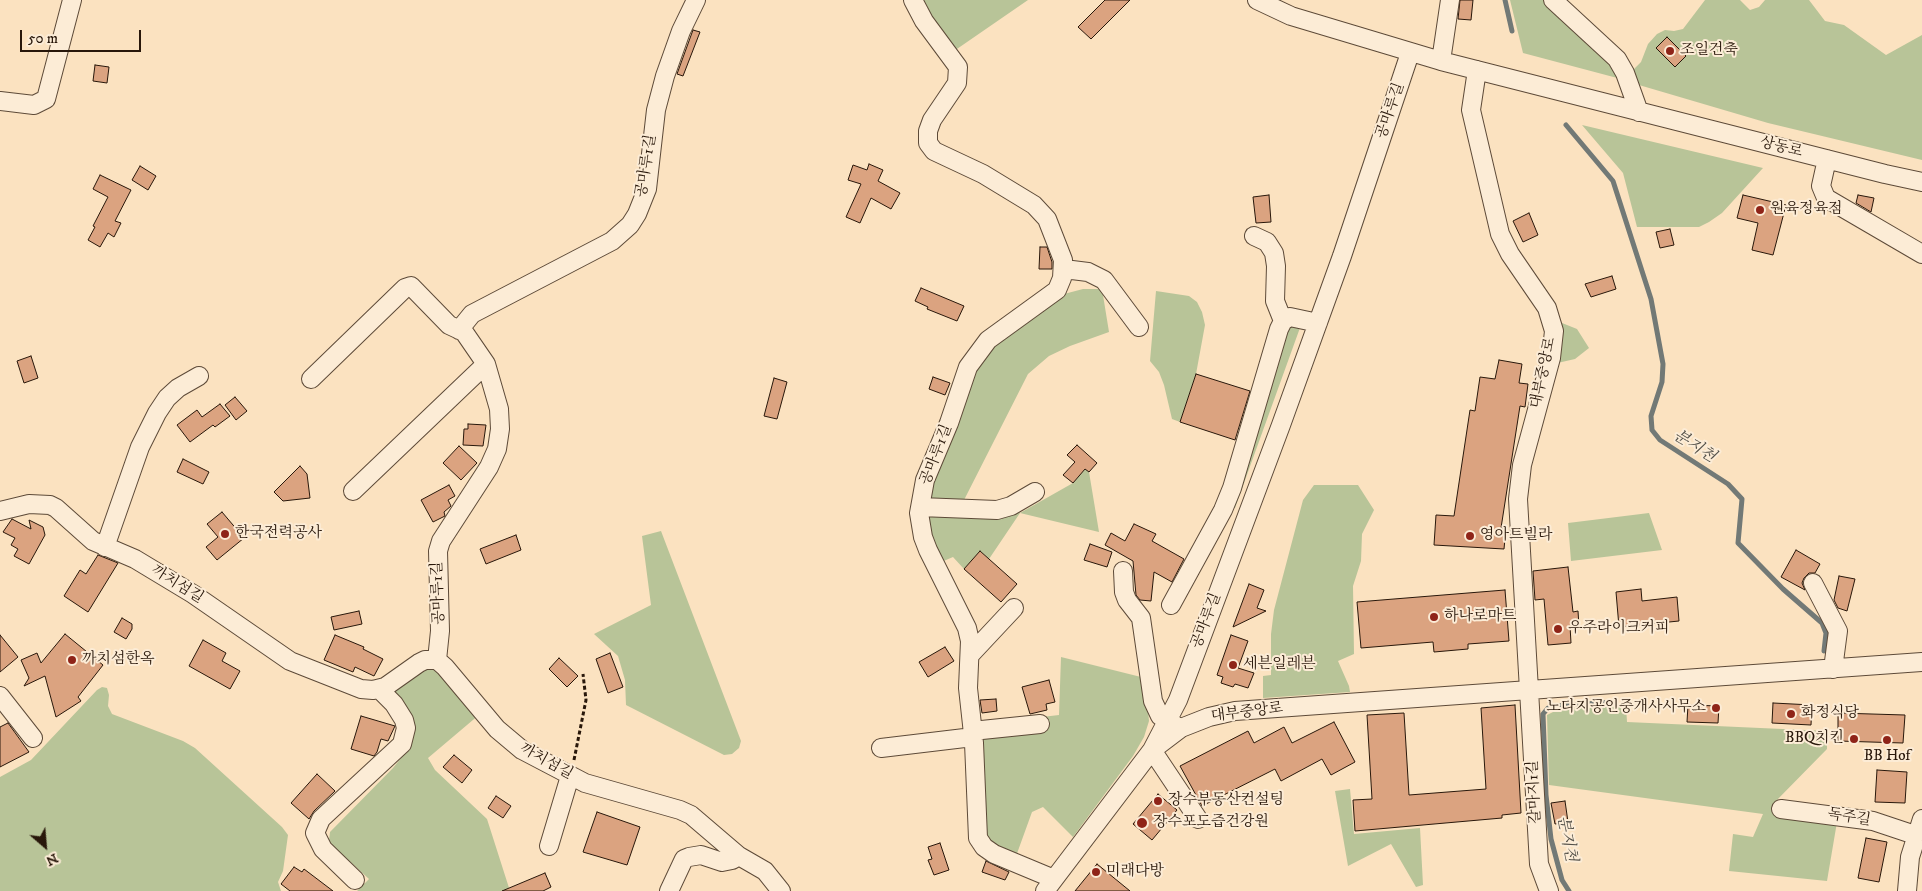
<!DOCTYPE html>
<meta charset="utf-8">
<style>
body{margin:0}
#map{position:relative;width:1922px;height:891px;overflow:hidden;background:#fbe2c0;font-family:"IM FELL DW Pica",serif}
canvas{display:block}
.north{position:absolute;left:20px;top:821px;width:50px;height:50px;-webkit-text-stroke:4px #fcecd6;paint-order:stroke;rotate:153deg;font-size:14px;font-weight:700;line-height:20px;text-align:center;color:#28170a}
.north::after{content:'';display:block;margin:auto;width:18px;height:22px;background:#28170a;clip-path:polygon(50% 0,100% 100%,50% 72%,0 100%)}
.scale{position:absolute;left:20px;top:30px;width:121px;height:22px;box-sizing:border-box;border:2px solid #28170a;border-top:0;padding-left:6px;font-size:15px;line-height:18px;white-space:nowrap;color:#28170a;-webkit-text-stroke:4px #fcecd6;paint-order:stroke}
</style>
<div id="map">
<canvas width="1922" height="891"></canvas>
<div class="north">N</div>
<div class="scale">50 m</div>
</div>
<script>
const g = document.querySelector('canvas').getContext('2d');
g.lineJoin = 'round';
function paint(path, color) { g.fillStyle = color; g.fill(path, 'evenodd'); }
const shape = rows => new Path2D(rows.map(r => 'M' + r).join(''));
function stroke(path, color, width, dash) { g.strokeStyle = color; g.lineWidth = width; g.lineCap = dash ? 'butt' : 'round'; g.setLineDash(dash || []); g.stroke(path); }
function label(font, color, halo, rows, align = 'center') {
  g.font = font + ' "IM FELL DW Pica","Noto Serif KR",serif'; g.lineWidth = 4; g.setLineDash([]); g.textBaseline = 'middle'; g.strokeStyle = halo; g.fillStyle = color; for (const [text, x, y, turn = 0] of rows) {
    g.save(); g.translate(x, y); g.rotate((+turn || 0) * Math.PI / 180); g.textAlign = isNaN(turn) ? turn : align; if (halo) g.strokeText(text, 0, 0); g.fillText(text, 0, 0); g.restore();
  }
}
const green = shape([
 [918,0,1028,0,954,51],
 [1510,0,1547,0,1607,52,1621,79,1523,53],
 [1705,0,1740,0,1750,10,1759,7,1765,0,1809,0,1825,21,1844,25,1886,55,1922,35,1922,160,1768,123,1639,85,1631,72,1641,62,1648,44,1657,34,1665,30,1674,31,1683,29],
 [1582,125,1763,168,1722,213,1709,222,1699,227,1637,227,1623,173],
 [1083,289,1102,289,1109,332,1070,346,1049,356,1028,374,962,504,927,503,934,464,987,345,1064,294],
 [1156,291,1189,296,1197,302,1202,312,1205,325,1196,374,1180,422,1172,419,1164,385,1159,372,1150,361],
 [1557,321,1577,329,1589,348,1575,359,1553,364],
 [1292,325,1301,325,1235,508,1230,506,1287,330],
 [1085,469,1089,472,1099,532,1020,513,989,559,980,551,964,569,953,557,939,563,928,538,926,514,1017,509,1020,513,1073,483],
 [1314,485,1358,485,1374,510,1362,534,1361,561,1353,586,1354,654,1338,661,1349,686,1350,692,1263,698,1263,676,1271,675,1271,634,1274,610,1303,500],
 [1649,513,1662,550,1571,561,1568,523],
 [661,531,741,741,739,748,732,754,724,755,626,705,625,680,618,656,594,634,651,605,642,536],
 [1061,657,1145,678,1149,721,1144,737,1133,756,1073,837,1043,807,1032,812,1015,859,986,844,978,737,1042,717,1059,715],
 [429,663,480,714,428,758,435,770,487,819,510,891,357,891,369,879,333,846,329,840,330,832,393,768,405,753,387,691],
 [102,687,107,688,109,695,108,706,112,714,183,741,195,748,282,827,288,835,283,871,278,882,281,891,0,891,0,777,31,760,97,690],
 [1626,706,1627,722,1827,731,1827,749,1774,803,1837,822,1827,881,1729,871,1733,834,1753,837,1763,814,1549,785,1547,715,1559,709],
 [1350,789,1354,834,1420,828,1423,885,1416,887,1391,844,1348,866,1335,791]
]);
const stream = shape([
 [1505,0,1512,31],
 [1566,125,1613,181,1651,299,1663,364,1662,382,1651,416,1652,430,1660,440,1728,484,1742,499,1738,543,1783,589,1822,623,1826,633,1824,651],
 [1569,891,1562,880,1551,839,1546,795,1543,714,1548,708,1554,706,1615,702]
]);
const building = shape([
 [1105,0,1130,0,1091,39,1078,27,1105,0],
 [1460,0,1473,0,1471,20,1458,19,1460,0],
 [693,30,700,32,683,76,677,74,693,30],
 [1667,37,1686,56,1675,67,1656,48,1667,37],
 [95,65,109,67,107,83,93,81,95,65],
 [869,164,883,170,878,181,900,193,891,209,871,198,860,223,846,217,861,184,848,180,853,165,867,170,869,164],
 [140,166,156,176,148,190,132,180,140,166],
 [100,175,131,190,115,221,121,223,114,237,108,233,100,247,88,240,95,227,93,226,108,197,93,189,100,175],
 [1269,195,1271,222,1256,223,1253,197,1269,195],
 [1743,195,1786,205,1773,255,1752,250,1758,223,1737,218,1743,195],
 [1858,195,1874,198,1871,212,1856,203,1858,195],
 [1529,213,1538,235,1523,242,1513,221,1529,213],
 [1670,229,1674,245,1660,248,1656,232,1670,229],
 [1040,247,1047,247,1052,262,1052,269,1039,269,1040,247],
 [1612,276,1616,289,1591,297,1585,284,1612,276],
 [921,288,964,306,957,321,927,309,928,307,915,301,921,288],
 [31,356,38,378,24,383,17,361,31,356],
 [1499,360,1522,364,1519,383,1528,384,1525,407,1520,406,1501,528,1506,528,1504,549,1434,545,1436,515,1454,516,1470,410,1475,411,1480,377,1495,379,1499,360],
 [1196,374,1250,391,1235,440,1180,422,1196,374],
 [933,377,950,383,945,395,929,389,933,377],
 [774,378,787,382,777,419,764,416,774,378],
 [235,397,247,411,236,420,225,405,235,397],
 [220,404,230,416,215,427,213,425,190,442,177,425,197,410,202,417,220,404],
 [468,424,486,425,483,446,463,445,464,429,468,429,468,424],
 [1077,445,1097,463,1089,472,1085,469,1073,483,1063,475,1075,462,1067,455,1077,445],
 [459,446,477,463,461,480,443,463,459,446],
 [183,459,209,472,203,484,177,472,183,459],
 [300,466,307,474,310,498,283,501,274,492,300,466],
 [449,485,455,496,448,500,451,506,444,512,445,516,433,522,421,500,449,485],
 [222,512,244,538,217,560,206,547,218,537,207,524,222,512],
 [12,519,31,529,29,520,43,527,45,535,29,564,14,556,18,549,11,545,15,538,3,532,12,519],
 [1134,524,1156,534,1152,541,1184,559,1172,582,1154,572,1151,601,1140,600,1136,595,1133,561,1105,545,1111,533,1125,541,1134,524],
 [516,535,521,550,486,564,480,549,516,535],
 [1090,544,1112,552,1107,567,1084,560,1090,544],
 [1796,550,1820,564,1815,573,1809,573,1804,578,1802,583,1805,590,1781,577,1796,550],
 [980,551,1017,584,1001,602,964,569,980,551],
 [98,555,118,563,88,612,64,596,80,570,86,574,98,555],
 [1568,567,1573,612,1578,611,1579,626,1570,626,1571,643,1548,645,1544,599,1535,600,1533,571,1568,567],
 [1839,576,1855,579,1847,611,1838,608,1834,600,1839,576],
 [1249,584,1264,590,1257,608,1266,611,1233,627,1249,584],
 [1641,589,1642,601,1677,597,1679,621,1619,627,1616,592,1641,589],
 [1505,590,1509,641,1468,644,1468,649,1434,652,1433,642,1361,648,1357,602,1505,590],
 [359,611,362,624,334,630,331,617,359,611],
 [122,618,132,624,132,629,126,639,114,632,122,618],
 [65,634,103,665,78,697,81,701,56,717,45,676,24,686,29,678,21,660,37,653,41,663,65,634],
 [0,635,18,657,0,672,0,635],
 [335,635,364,647,363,649,383,659,374,676,355,667,353,672,324,660,335,635],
 [1231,635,1248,641,1238,668,1254,673,1248,688,1235,684,1233,687,1221,683,1223,677,1217,675,1231,635],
 [203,640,226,653,222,661,240,671,230,689,189,666,203,640],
 [945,647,954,661,928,677,919,662,945,647],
 [610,653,623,687,608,693,596,659,610,653],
 [559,658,578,676,567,687,549,669,559,658],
 [1049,680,1055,702,1046,704,1047,710,1030,714,1022,687,1049,680],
 [996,699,997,711,982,713,980,700,996,699],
 [1773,703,1812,705,1811,725,1772,723,1773,703],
 [1515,705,1521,813,1502,815,1502,818,1355,831,1353,800,1372,799,1367,715,1404,713,1409,795,1486,789,1481,708,1515,705],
 [1688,705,1719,706,1718,723,1687,722,1688,705],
 [1838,713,1905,715,1903,743,1838,741,1838,713],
 [361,716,395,726,388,741,381,739,377,752,374,756,351,749,361,716],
 [1334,722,1355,762,1331,775,1322,759,1281,781,1275,769,1202,806,1180,766,1248,731,1254,743,1284,727,1292,743,1334,722],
 [8,723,29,752,0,767,0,727,8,723],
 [454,755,472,770,462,783,443,767,454,755],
 [1877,770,1907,772,1905,803,1875,802,1877,770],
 [317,774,335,791,314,811,309,819,291,803,317,774],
 [1158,794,1177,810,1152,840,1133,824,1158,794],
 [496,796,511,806,503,818,488,808,496,796],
 [1565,801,1568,822,1555,824,1551,803,1565,801],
 [597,812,640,827,627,865,583,852,597,812],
 [1866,838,1887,842,1879,882,1858,878,1866,838],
 [940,843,949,870,934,875,928,860,932,859,928,847,940,843],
 [986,861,1009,872,1005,880,982,872,986,861],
 [1097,864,1130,891,1075,891,1097,864],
 [294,867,302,872,304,869,333,891,290,891,281,884,294,867],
 [545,873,551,887,543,891,502,891,545,873]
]);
const path = shape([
 [574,760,586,700,583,674]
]);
const minor = shape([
 [913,0,924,21,958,67,957,83,932,120,928,131,928,143,934,151,983,174,1034,205,1047,219,1063,260,1062,278,1057,290,988,340,968,367,949,423,925,480,919,513,923,537,928,550,967,628,970,641,968,688,974,743,978,838,984,847,994,854,1054,879],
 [1257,0,1291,16,1441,61,1885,174,1922,182],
 [1553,0,1617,59,1625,73,1639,112],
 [1441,61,1450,0],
 [1477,70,1471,110,1500,234,1510,254,1547,308,1554,331,1551,358,1522,465,1518,499,1539,864,1549,891],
 [0,101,34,105,46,99,72,0],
 [1827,159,1821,186,1826,198,1922,254],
 [1254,236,1267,242,1274,253,1276,266,1275,301,1283,321],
 [1064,269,1088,272,1104,280,1139,327],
 [459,330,472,314,612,241,630,225,637,214,647,189,656,110,665,76,681,31,696,0],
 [311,379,405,288,411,286,449,325,464,332,486,364,353,491],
 [920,507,997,510,1011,506,1035,492],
 [0,511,29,504,50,505,56,508,93,541,135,559,193,594,290,661,361,689,373,690,385,687,419,663,425,660,437,660,445,667,497,729,522,750,585,783,680,810,691,815,739,856,765,871,781,891],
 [105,547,140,447,157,413,167,398,178,388,199,376],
 [1123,571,1124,592,1127,600,1141,618,1153,701,1160,716,1175,725],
 [1813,583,1838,631,1833,669],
 [1171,605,1223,510,1232,488,1279,329,1283,321,1290,317,1318,323],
 [970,655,1014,608],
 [437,660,440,631,438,551,441,541,489,467,497,449,500,429,499,409,486,364],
 [0,696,33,738],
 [972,731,1040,724],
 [881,748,973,737],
 [1781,809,1873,821,1915,835],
 [1198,819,1152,750,1178,700,1281,425,1342,256,1410,53],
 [549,846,570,776],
 [355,880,323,849,315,833,321,819,402,744,406,728,404,720,394,704,379,689],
 [669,891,684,859,689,857,701,855,722,862,732,860,739,856],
 [1045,891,1152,750,1181,728,1209,717,1235,711,1922,662],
 [1907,891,1910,857,1922,819]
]);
const markers = [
 [1670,51,5,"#8f2418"],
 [1760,210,5,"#8f2418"],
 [225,534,5,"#8f2418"],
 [1470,536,5,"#8f2418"],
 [1434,617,5,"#8f2418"],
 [1558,629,5,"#8f2418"],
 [72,660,5,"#8f2418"],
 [1233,665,5,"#8f2418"],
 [1716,708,5,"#8f2418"],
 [1791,714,5,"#8f2418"],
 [1854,739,5,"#8f2418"],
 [1887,740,5,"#8f2418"],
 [1158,801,5,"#8f2418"],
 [1142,823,6,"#8f2418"],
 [1096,872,5,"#8f2418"]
];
const poiNames = [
 ["조일건축",1680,51],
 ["원육정육점",1770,210],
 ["한국전력공사",235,534],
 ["영아트빌라",1480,536],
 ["하나로마트",1444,617],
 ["우주라이크커피",1568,629],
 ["까치섬한옥",82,660],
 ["세븐일레븐",1243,665],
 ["노다지공인중개사사무소",1706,708,"right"],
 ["화정식당",1801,714],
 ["BBQ치킨",1844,739,"right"],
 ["BB Hof",1887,757,"center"],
 ["장수부동산컨설팅",1168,801],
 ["장수포도즙건강원",1153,823],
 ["미래다방",1106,872]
];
const streetNames = [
 ["공마루길",1391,111,-71],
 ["상동로",1781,148,14],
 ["공마루1길",647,166,-81],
 ["대부중앙로",1544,373,-78],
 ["공마루1길",937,455,-69],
 ["까치섬길",177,585,32],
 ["공마루1길",439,593,-92],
 ["공마루길",1207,621,-69],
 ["대부중앙로",1247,713,-7],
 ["까치섬길",546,762,29],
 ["갈마지1길",1535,792,-93],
 ["독주길",1849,818,9]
];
const waterNames = [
 ["분지천",1694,447,32],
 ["분지천",1566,839,79]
];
paint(green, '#b8c498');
stroke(stream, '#727976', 5);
paint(building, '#dba380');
stroke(building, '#28170a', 1);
stroke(minor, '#5d4a38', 20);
stroke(path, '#28170a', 3, [4, 2.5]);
stroke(minor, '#fcecd6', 18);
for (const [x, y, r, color] of markers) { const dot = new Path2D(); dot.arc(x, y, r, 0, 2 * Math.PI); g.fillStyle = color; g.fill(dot); stroke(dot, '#fcecd6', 2); }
label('15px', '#28170a', '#fcecd6', poiNames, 'left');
label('15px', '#28170a', '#fcecd6', streetNames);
label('italic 16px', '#535049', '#fcecd6', waterNames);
</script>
